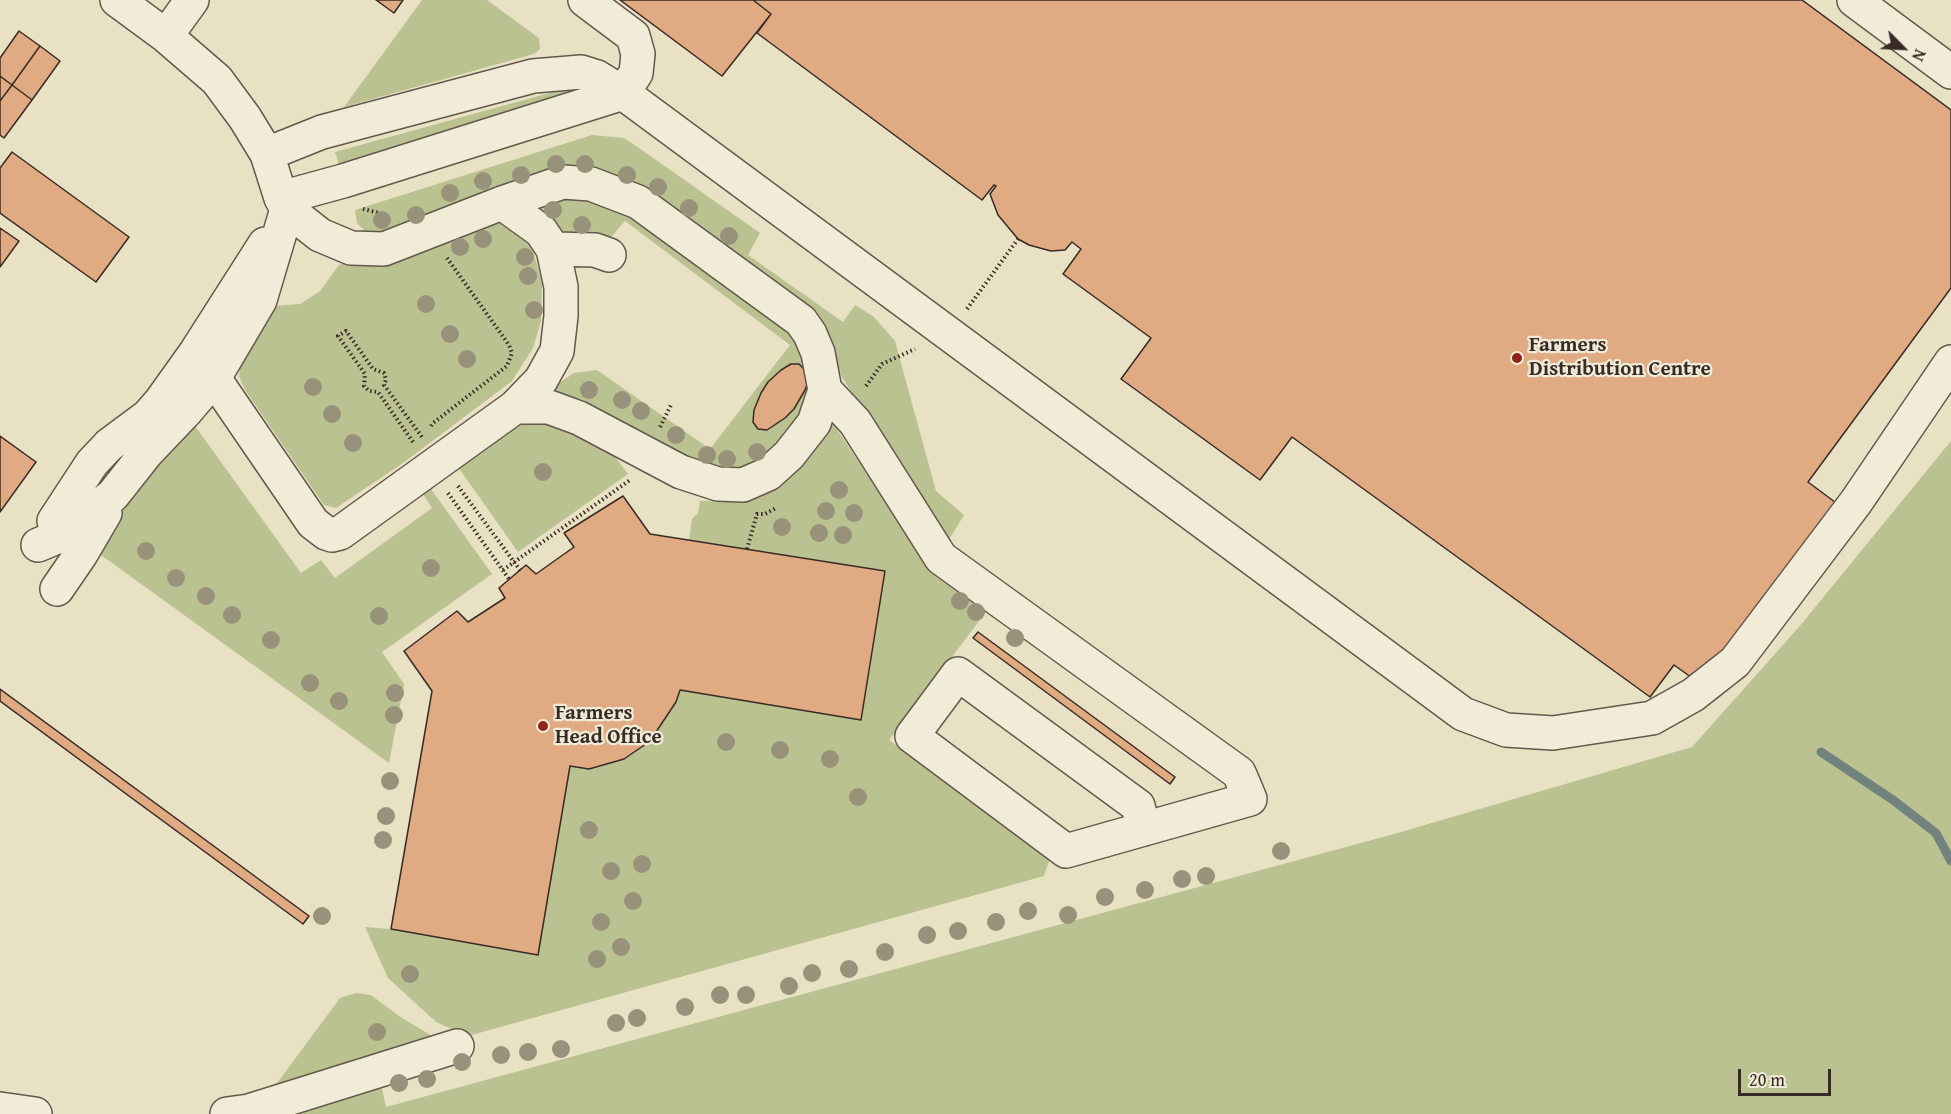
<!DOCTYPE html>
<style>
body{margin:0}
#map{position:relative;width:1951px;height:1114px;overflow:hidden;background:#e9e1c3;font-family:"Gentium Book Plus",serif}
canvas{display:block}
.north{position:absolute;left:1873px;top:18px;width:60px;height:60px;-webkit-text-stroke:4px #f1ecd8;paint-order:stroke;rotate:114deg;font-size:16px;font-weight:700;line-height:24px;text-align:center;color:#382b25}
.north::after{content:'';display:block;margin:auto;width:21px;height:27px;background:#382b25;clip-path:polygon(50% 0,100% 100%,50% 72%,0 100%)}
.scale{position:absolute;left:1738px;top:1069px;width:93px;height:27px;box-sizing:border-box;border:3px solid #382b25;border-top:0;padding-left:8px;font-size:18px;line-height:21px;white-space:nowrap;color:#382b25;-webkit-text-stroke:4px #f1ecd8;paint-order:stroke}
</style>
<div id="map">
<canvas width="1951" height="1114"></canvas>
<div class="north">N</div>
<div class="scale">20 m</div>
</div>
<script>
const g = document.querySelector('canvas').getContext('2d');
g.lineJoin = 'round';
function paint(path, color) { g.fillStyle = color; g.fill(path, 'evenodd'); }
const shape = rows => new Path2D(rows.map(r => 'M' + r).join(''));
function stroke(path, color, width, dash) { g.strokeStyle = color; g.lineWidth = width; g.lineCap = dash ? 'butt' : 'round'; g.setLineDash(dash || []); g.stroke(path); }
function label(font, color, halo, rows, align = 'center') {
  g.font = font + ' "Gentium Book Plus",serif'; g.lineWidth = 4.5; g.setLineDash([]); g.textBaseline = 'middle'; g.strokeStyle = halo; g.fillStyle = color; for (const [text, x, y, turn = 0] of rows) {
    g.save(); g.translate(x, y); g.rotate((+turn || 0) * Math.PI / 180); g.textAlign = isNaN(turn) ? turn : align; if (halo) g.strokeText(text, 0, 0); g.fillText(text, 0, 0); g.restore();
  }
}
const green = shape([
 [422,0,487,0,539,38,540,49,534,54,344,107],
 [564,89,567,100,339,164,335,152],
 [592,135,624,138,639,148,760,233,748,255,843,322,855,305,874,317,895,341,936,491,964,515,942,551,859,404,842,377,823,330,602,176,377,236,365,231,357,223,355,210],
 [580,196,625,207,794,334,808,356,811,401,770,457,754,464,736,469,714,467,687,460,582,399,550,396,553,387,574,373,597,370,710,449,790,345,625,221,606,243,568,235,542,218,529,201],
 [791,364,799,364,806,371,805,390,794,409,785,418,767,430,758,429,753,422,754,410,761,393,768,382,781,370],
 [496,222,521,233,533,250,542,284,541,321,533,348,512,381,403,463,336,508,324,505,245,390,239,376,242,351,272,306,300,304,320,291,339,265],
 [205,399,213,408,195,426,301,573,321,560,335,578,432,508,421,491,428,485,492,574,382,652,404,684,389,763,94,550],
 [830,419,921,555,989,608,889,740,1051,856,1044,876,468,1036,436,1022,388,978,365,927,391,929,537,955,570,766,589,769,625,759,643,746,656,732,676,702,680,690,861,720,885,571,689,540,692,519,698,513,700,501,737,500],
 [533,420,566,421,610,450,628,474,518,552,456,464,502,430],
 [1951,441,1951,1114,268,1114,380,1080,386,1107,1394,834,1692,747,1799,627],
 [356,993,371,995,399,1016,445,1044,269,1094,340,998]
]);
const stream = shape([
 [1821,752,1893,800,1936,833,1951,861]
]);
const building = shape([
 [376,0,403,0,394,13,376,0],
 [620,0,753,0,771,14,722,76,620,0],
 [753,0,1802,0,1951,110,1951,288,1808,482,1839,505,1735,647,1695,680,1674,665,1650,697,1292,437,1260,480,1121,379,1151,338,1063,274,1081,249,1072,242,1065,250,1051,251,1029,245,1018,239,998,215,990,194,996,186,994,185,982,200,757,33,771,14,753,0],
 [19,31,40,46,12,85,0,76,0,58,19,31],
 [40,46,60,61,32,100,12,85,40,46],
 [0,76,12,85,0,101,0,76],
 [12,85,32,100,4,138,0,135,0,101,12,85],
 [12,152,129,237,96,282,0,213,0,168,12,152],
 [0,228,19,241,0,267,0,228],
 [791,364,799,364,806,371,809,379,805,390,794,409,785,418,767,430,758,429,753,422,754,410,761,393,768,382,781,370,791,364],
 [0,436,36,462,0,512,0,436],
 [623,496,650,534,885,571,861,720,680,690,676,702,656,732,643,746,624,759,589,769,570,766,538,955,391,929,432,691,404,651,457,611,468,622,505,598,499,588,526,565,536,574,574,547,564,533,623,496],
 [978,632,1175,777,1170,784,973,638,978,632],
 [0,689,309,916,303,924,0,701,0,689]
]);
const path = shape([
 [363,209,384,214],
 [967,309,1018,239],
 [866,386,882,364,915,349],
 [431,426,433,423,507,366,512,353,509,345,447,258],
 [660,427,672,403],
 [413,442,378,392,369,391,364,386,365,374,338,336,346,331,373,369,384,373,386,380,384,385,422,437],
 [458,486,520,570],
 [448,493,509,579],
 [747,549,757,514,765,514,776,508],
 [503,570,630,480]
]);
const minor = shape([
 [117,0,166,36,217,80,245,118,267,154,281,198,287,209,320,235,351,248,384,249,502,203,563,182,591,184,638,202,801,321,810,334,818,353,825,390,855,422,941,558,1239,773,1250,799,1066,851,912,736,958,674,1138,806,1144,829],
 [585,0,633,36,638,54,636,73,623,93,1463,714,1506,730,1553,733,1652,718,1693,695,1735,662,1856,502,1951,362],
 [1854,0,1951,72],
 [166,36,192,0],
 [267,154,322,132,533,76,581,72,597,77,623,93],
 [281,198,343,181,623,93],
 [553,249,595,250,609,255],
 [196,352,313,523,326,533,332,535,340,533,515,407,541,380,557,351,561,316,561,287,553,249,541,231,502,203],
 [515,407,549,407,579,418,681,472,718,484,743,485,768,474,789,455,814,423,825,390],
 [54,521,92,463,109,445,148,416,161,401,196,352,265,244],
 [38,545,69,532,113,495,147,452,187,410,214,378,260,300,287,209],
 [57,589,81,554,105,513],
 [0,1109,35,1114],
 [227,1114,249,1111,457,1046]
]);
const trees = [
 [556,164],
 [585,164],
 [521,175],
 [627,175],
 [483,181],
 [658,187],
 [450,193],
 [689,208],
 [553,210],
 [416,215],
 [382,220],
 [582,225],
 [729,236],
 [483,239],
 [460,247],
 [525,257],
 [528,276],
 [426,304],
 [534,310],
 [450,334],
 [467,359],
 [313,387],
 [589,390],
 [622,400],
 [641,411],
 [332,414],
 [676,435],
 [353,443],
 [757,452],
 [707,455],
 [727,459],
 [543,472],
 [839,490],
 [826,511],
 [854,513],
 [782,527],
 [819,533],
 [843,535],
 [146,551],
 [431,568],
 [176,578],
 [206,596],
 [960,601],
 [976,612],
 [232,615],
 [379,616],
 [1015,638],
 [271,640],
 [310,683],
 [395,693],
 [339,701],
 [394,715],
 [726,742],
 [780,750],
 [830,759],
 [390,781],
 [858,797],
 [386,816],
 [589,830],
 [383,840],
 [1281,851],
 [642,864],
 [611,871],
 [1206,876],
 [1182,879],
 [1145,890],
 [1105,897],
 [633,901],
 [1028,911],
 [1068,915],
 [322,916],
 [601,922],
 [996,922],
 [958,931],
 [927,935],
 [621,947],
 [885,952],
 [597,959],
 [849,969],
 [812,973],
 [410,974],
 [789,986],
 [720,995],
 [746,995],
 [685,1007],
 [637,1018],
 [616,1023],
 [377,1032],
 [561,1049],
 [528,1052],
 [501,1055],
 [462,1062],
 [427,1079],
 [399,1083]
];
const markers = [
 [1517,358,6,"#8f2418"],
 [543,726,6,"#8f2418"]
];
const poiNames = [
 ["Farmers",1529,346],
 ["Distribution Centre",1529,370],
 ["Farmers",555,714],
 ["Head Office",555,738]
];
paint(green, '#bac291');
stroke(stream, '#72827d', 9);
paint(building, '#e0aa83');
stroke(building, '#382b25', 1.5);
stroke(minor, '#64584c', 36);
stroke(path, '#382b25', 4, [1.5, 3]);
stroke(minor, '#f1ecd8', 33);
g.fillStyle = '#99927b';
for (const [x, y] of trees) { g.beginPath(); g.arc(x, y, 9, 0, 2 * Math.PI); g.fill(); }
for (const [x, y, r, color] of markers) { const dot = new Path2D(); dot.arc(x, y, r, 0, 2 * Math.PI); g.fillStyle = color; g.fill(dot); stroke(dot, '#f1ecd8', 2); }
label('bold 21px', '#382b25', '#f1ecd8', poiNames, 'left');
</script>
